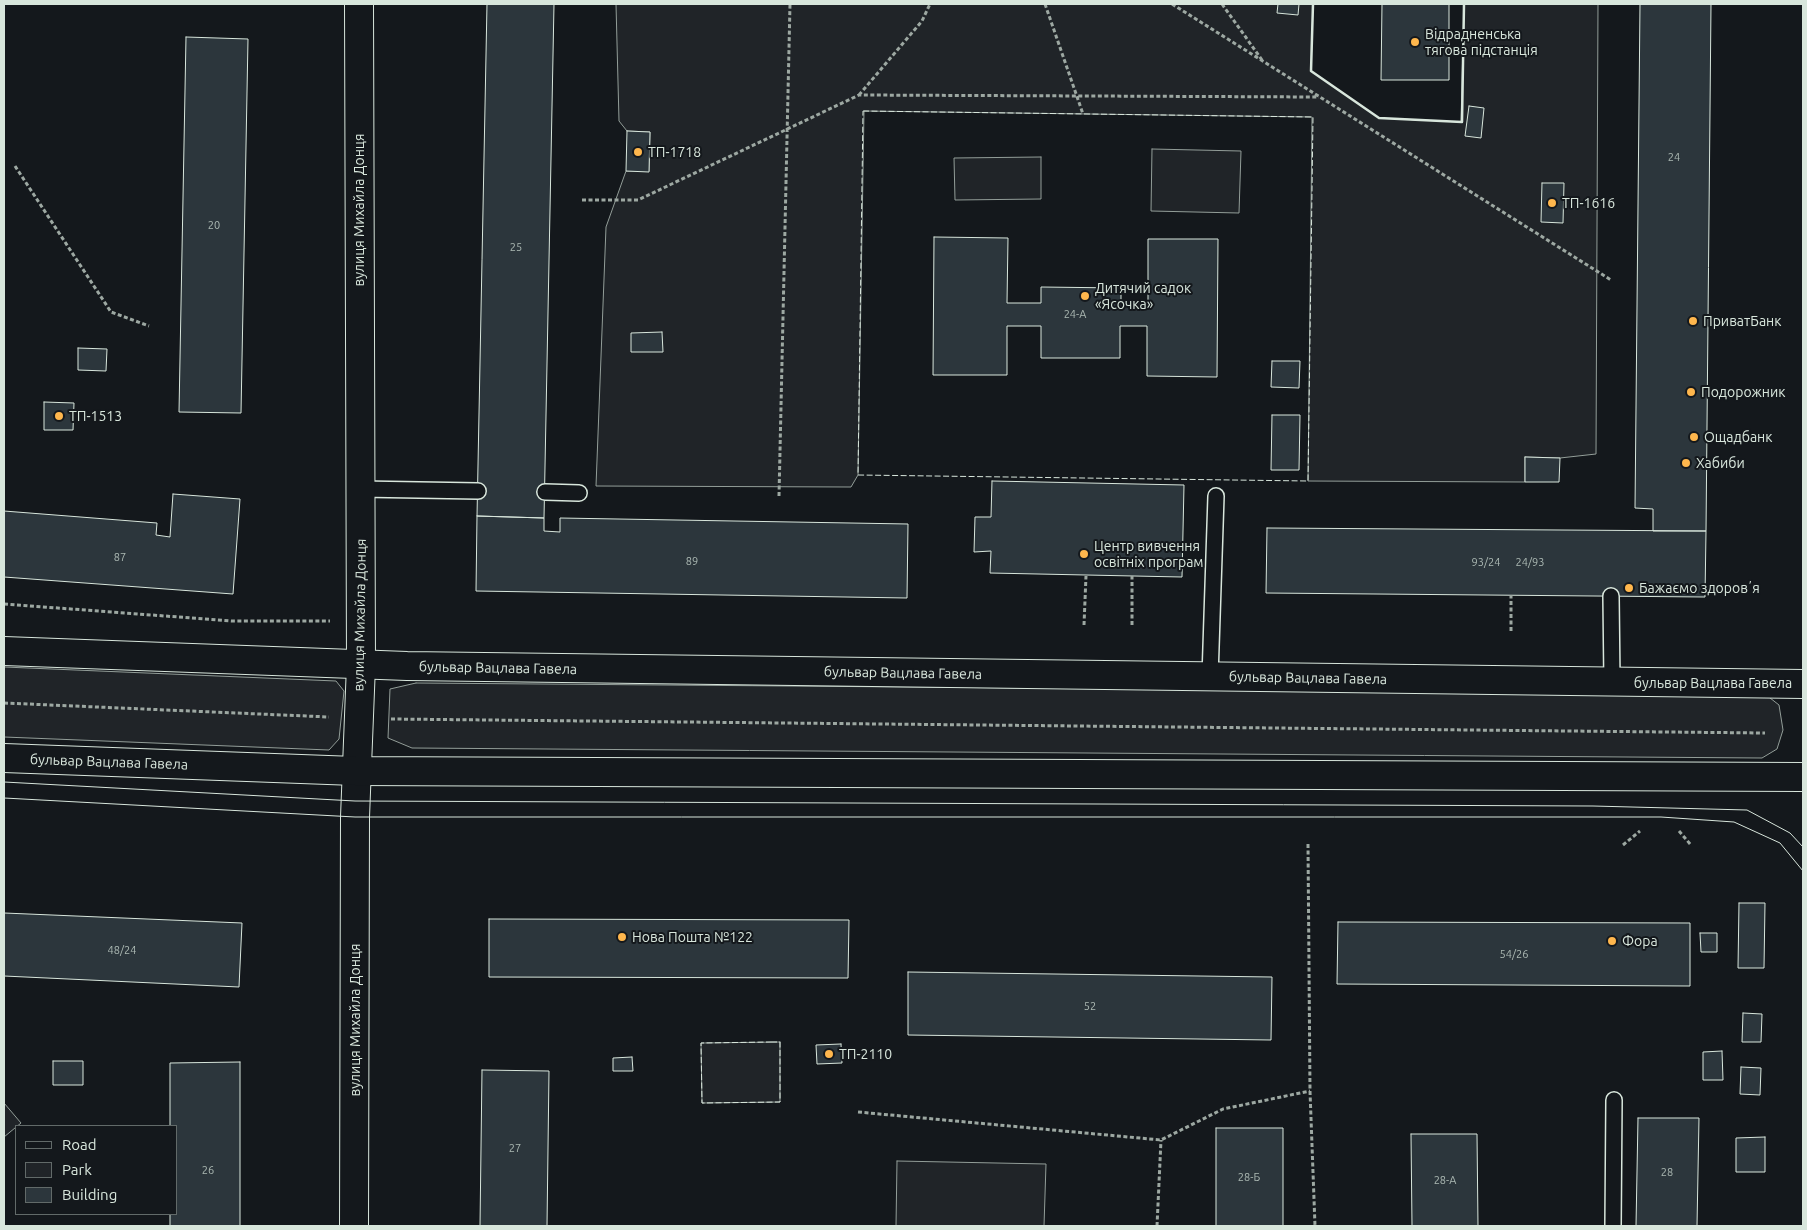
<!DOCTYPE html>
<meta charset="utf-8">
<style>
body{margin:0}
#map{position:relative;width:1807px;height:1230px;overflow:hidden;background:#14181c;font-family:Ubuntu,sans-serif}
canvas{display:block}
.frame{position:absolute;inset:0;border:5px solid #d8e6dc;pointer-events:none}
.legend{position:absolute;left:15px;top:1125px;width:162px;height:90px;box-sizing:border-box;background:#14181c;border:1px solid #626a69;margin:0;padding:6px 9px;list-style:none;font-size:15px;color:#d8e6dc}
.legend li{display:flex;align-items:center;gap:10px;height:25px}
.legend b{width:25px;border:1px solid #626a69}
</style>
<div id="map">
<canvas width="1807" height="1230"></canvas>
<div class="frame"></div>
<ul class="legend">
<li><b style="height:6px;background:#14181c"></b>Road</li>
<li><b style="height:14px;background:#202428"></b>Park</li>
<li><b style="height:14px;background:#2c363c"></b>Building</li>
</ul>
</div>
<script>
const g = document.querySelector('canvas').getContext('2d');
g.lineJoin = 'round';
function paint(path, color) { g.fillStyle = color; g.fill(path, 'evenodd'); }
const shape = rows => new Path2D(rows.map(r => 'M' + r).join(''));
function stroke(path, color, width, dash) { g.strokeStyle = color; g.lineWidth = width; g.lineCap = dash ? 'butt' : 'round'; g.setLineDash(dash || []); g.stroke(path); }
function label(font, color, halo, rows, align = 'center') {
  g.font = font + ' Ubuntu,sans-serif'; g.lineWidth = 4; g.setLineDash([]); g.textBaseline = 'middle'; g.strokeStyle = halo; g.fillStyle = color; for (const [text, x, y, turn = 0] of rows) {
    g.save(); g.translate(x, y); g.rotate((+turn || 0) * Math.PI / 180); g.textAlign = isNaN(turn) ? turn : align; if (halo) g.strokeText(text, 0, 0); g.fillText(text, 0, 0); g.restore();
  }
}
const green = shape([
 [616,4,1313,4,1311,71,1379,118,1461,122,1464,4,1598,4,1596,454,1560,458,1525,457,1525,482,1308,481,1312,117,864,111,858,475,851,487,596,486,606,227,626,171,649,171,650,132,627,131,619,121,616,4],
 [1152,149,1241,151,1239,213,1151,211,1152,149],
 [1041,157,1041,199,955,200,954,158,1041,157],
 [4,667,336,681,344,691,339,739,329,750,4,737,4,667],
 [416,683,1765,694,1779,705,1783,730,1777,749,1762,758,412,748,388,738,390,689,416,683],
 [780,1042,780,1102,702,1103,701,1043,780,1042],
 [4,1103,21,1123,4,1137,4,1103],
 [897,1161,1046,1164,1044,1226,896,1226,897,1161]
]);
const building = shape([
 [487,4,554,4,544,518,477,516,487,4],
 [1278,4,1299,4,1298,15,1277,13,1278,4],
 [1382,4,1449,4,1449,80,1381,80,1382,4],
 [1640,4,1711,4,1706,531,1653,531,1653,509,1635,508,1640,4],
 [186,37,248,39,241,413,179,412,186,37],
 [1469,106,1484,108,1481,138,1465,136,1469,106],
 [627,131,650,132,649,172,626,171,627,131],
 [1542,183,1564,183,1563,223,1541,222,1542,183],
 [934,237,1008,238,1007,303,1041,303,1041,287,1121,288,1121,302,1148,302,1148,239,1218,239,1217,377,1147,376,1147,326,1120,326,1120,358,1041,358,1041,326,1007,326,1007,375,933,375,934,237],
 [662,332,663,352,631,352,631,333,662,332],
 [78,348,107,349,106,371,78,370,78,348],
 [1272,361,1300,361,1299,388,1271,387,1272,361],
 [44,402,74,403,73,430,44,430,44,402],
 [1272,415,1300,415,1299,470,1271,470,1272,415],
 [1525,457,1560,458,1559,482,1525,482,1525,457],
 [992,481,1184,485,1182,577,990,573,991,551,974,552,975,517,991,517,992,481],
 [173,494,240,499,233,594,4,577,4,511,157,523,156,535,170,537,173,494],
 [477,516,544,518,544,531,560,532,560,518,908,524,907,598,476,591,477,516],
 [1267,528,1706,531,1705,597,1266,593,1267,528],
 [1739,903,1765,903,1764,968,1738,968,1739,903],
 [4,913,242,923,239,987,4,976,4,913],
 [489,919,849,920,848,978,489,977,489,919],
 [1338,922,1690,923,1690,986,1337,984,1338,922],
 [1700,933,1717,933,1717,952,1701,952,1700,933],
 [908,972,1272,977,1271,1040,908,1035,908,972],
 [1743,1013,1762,1014,1761,1042,1742,1042,1743,1013],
 [841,1044,842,1063,817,1064,816,1045,841,1044],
 [1722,1051,1723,1080,1703,1080,1703,1052,1722,1051],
 [632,1057,633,1071,613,1071,613,1058,632,1057],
 [53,1061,83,1061,83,1085,53,1085,53,1061],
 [240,1062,240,1226,170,1226,170,1214,176,1214,176,1126,170,1126,170,1063,240,1062],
 [1741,1067,1761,1068,1760,1095,1740,1094,1741,1067],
 [482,1070,549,1071,547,1226,480,1226,482,1070],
 [1638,1118,1699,1118,1697,1226,1636,1226,1638,1118],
 [1216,1128,1283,1128,1283,1226,1216,1226,1216,1128],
 [1411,1134,1477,1134,1478,1226,1412,1226,1411,1134],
 [1765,1137,1765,1172,1736,1172,1736,1138,1765,1137]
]);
const path = shape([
 [1045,4,1083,114],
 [1172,4,1611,280],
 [1222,4,1262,60],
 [859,95,922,21,930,4],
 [15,166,111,312,149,326],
 [582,200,638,200,859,95,1319,97],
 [779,496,790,4],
 [4,604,232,621,330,621],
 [1084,625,1086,576],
 [1132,625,1132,576],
 [1511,631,1511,595],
 [4,703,329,717],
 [391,719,1765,733],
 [1679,831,1691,845],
 [1308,844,1310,1091,1315,1226],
 [1623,845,1640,831],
 [858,1112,1161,1140,1223,1109,1310,1091],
 [1157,1226,1161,1140]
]);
const service = shape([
 [360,489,478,491],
 [545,492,579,493],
 [1611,596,1612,682],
 [1210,677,1216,496],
 [1613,1226,1614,1100]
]);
const minor = shape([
 [354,1226,355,817,361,665,359,4]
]);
const secondary = shape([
 [4,651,407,666,1803,684],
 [4,758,355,771,1803,777]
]);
const tram = shape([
 [4,782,355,801,1593,806,1747,810,1790,833,1803,847],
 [4,798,355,817,1661,817,1734,822,1780,843,1803,871]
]);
const fence = shape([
 [863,111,1313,117,1308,481,858,475,863,111],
 [771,1042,780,1042,780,1102,702,1103,701,1043,771,1042]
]);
const wall = shape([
 [1313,4,1311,71,1379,118,1462,122,1464,4]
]);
const markers = [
 [1415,42,5,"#ffb74d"],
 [638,152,5,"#ffb74d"],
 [1552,203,5,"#ffb74d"],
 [1085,296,5,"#ffb74d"],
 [1693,321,5,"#ffb74d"],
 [1691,392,5,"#ffb74d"],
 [59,416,5,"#ffb74d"],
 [1694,437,5,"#ffb74d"],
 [1686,463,5,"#ffb74d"],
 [1084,554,5,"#ffb74d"],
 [1629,588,5,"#ffb74d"],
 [622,937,5,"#ffb74d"],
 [1612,941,5,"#ffb74d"],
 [829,1054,5,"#ffb74d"]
];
const numberNames = [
 ["24",1674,157],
 ["20",214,225],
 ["25",516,247],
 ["24-А",1075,314],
 ["87",120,557],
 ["89",692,561],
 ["93/24",1486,562],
 ["24/93",1530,562],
 ["48/24",122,950],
 ["54/26",1514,954],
 ["52",1090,1006],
 ["27",515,1148],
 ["26",208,1170],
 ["28",1667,1172],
 ["28-Б",1249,1177],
 ["28-А",1445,1180]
];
const poiNames = [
 ["Відрадненська",1425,34],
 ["тягова підстанція",1425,50],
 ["ТП-1718",648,152],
 ["ТП-1616",1562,203],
 ["Дитячий садок",1095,288],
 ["«Ясочка»",1095,304],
 ["ПриватБанк",1703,321],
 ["Подорожник",1701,392],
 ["ТП-1513",69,416],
 ["Ощадбанк",1704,437],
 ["Хабиби",1696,463],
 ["Центр вивчення",1094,546],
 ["освітніх програм",1094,562],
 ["Бажаємо здоровʼя",1639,588],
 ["Нова Пошта №122",632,937],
 ["Фора",1622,941],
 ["ТП-2110",839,1054]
];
const streetNames = [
 ["вулиця Михайла Донця",359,210,-90],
 ["вулиця Михайла Донця",360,615,-89],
 ["бульвар Вацлава Гавела",498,668,1],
 ["бульвар Вацлава Гавела",903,673,1],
 ["бульвар Вацлава Гавела",1308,678,1],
 ["бульвар Вацлава Гавела",1713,683],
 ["бульвар Вацлава Гавела",109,762,2],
 ["вулиця Михайла Донця",355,1020,-90]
];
paint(green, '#202428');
stroke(green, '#939e99', 1);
paint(building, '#2c363c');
stroke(building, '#d8e6dc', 1);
stroke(service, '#d8e6dc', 18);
stroke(minor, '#d8e6dc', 30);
stroke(secondary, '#d8e6dc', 30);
stroke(path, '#9da8a2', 3, [4, 2.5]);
stroke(service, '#14181c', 15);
stroke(minor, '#14181c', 28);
stroke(secondary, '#14181c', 28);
stroke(tram, '#d8e6dc', 1);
stroke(fence, '#d8e6dc', 1, [6, 2.5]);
stroke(wall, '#d8e6dc', 2.5);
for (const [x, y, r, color] of markers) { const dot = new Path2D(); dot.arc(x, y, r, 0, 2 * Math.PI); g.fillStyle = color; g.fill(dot); stroke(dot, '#14181c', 2); }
label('11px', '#adbab4', null, numberNames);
label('14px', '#d8e6dc', '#14181c', poiNames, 'left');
label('14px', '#d8e6dc', '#14181c', streetNames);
</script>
